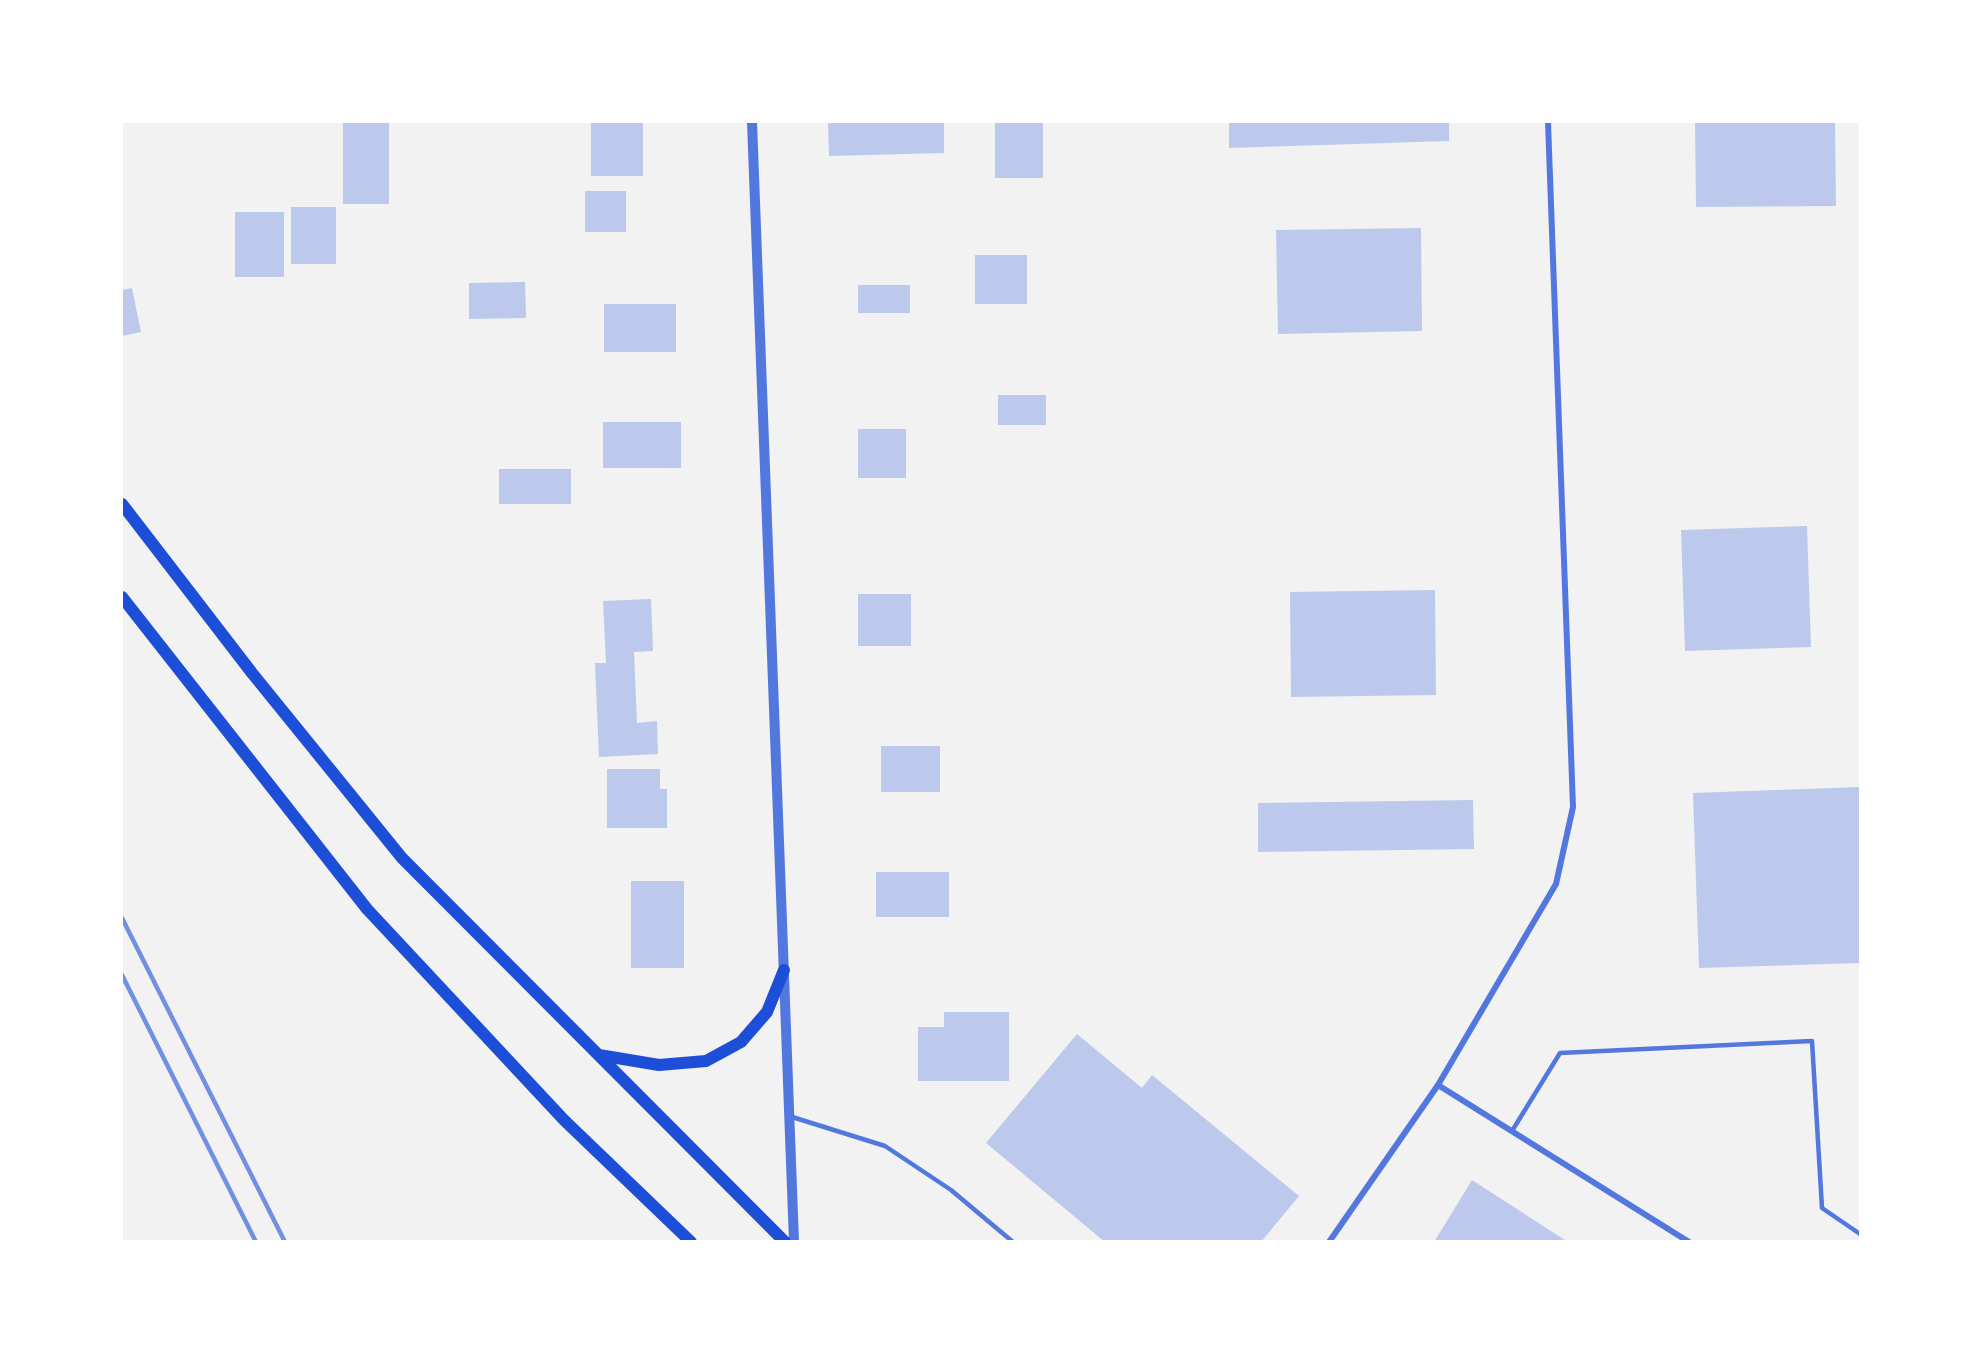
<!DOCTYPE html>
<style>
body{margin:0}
#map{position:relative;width:1982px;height:1363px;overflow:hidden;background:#f2f2f2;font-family:Jost,sans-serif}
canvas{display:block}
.frame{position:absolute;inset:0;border:123px solid #fff;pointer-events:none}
</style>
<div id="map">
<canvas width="1982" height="1363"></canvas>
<div class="frame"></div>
</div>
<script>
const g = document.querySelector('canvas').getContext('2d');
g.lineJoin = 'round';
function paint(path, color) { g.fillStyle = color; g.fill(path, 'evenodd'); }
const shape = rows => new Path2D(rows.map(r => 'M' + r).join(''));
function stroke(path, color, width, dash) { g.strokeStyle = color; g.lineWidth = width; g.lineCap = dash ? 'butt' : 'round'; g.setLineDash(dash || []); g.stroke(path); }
const building = shape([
 [591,122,643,122,643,176,591,176],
 [828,122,944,122,944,153,829,156],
 [995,122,1043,122,1043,178,995,178],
 [1229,122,1449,122,1449,141,1229,148],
 [1695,122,1835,122,1836,206,1696,207],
 [343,123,389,123,389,204,343,204],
 [585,191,626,191,626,232,585,232],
 [291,207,336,207,336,264,291,264],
 [235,212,284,212,284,277,235,277],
 [1421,228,1422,331,1278,334,1276,230],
 [975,255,1027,255,1027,304,975,304],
 [525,282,526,318,469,319,469,283],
 [858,285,910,285,910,313,858,313],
 [132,288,141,332,122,336,122,290],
 [604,304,676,304,676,352,604,352],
 [998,395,1046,395,1046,425,998,425],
 [603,422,681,422,681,468,603,468],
 [858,429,906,429,906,478,858,478],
 [499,469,571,469,571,504,499,504],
 [1807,526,1811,647,1685,651,1681,530],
 [1435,590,1436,695,1291,697,1290,592],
 [858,594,911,594,911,646,858,646],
 [651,599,653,651,634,652,637,723,657,721,658,754,599,757,595,663,606,663,603,601],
 [881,746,940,746,940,792,881,792],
 [607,769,660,769,660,789,667,789,667,828,607,828],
 [1860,787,1860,963,1699,968,1693,793],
 [1473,800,1474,849,1258,852,1258,803],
 [876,872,949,872,949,917,876,917],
 [631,881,684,881,684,968,631,968],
 [944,1012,1009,1012,1009,1081,918,1081,918,1027,944,1027],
 [1077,1034,1142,1088,1152,1075,1299,1196,1261,1242,1105,1242,986,1143],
 [1472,1180,1568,1242,1434,1242]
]);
const service = shape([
 [789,1116,885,1146,951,1190,1013,1242],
 [1512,1131,1560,1053,1812,1041,1822,1208,1860,1234]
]);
const minor = shape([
 [1438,1085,1689,1242],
 [1329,1242,1438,1085,1556,884,1573,807,1548,122]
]);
const tertiary = shape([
 [752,122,794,1242]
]);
const secondary = shape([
 [122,504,252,673,402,858,785,1242],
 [122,597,367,909,564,1120,691,1242],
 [599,1055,659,1065,706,1061,741,1042,767,1012,784,970]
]);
const rail = shape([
 [122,918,285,1242],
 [122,975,256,1242]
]);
paint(building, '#bdc9ec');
stroke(service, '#5277de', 4.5);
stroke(minor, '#5277de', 6);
stroke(tertiary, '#5277de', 10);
stroke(secondary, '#1d4ed8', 12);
stroke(rail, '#7290e2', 4.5);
</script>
